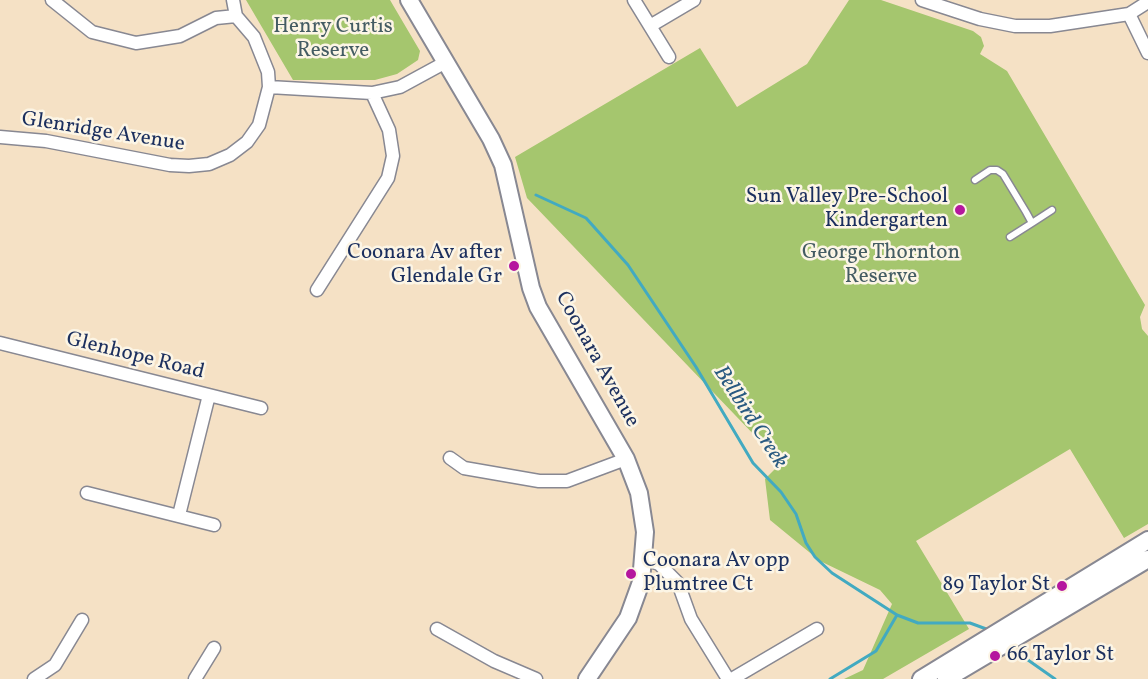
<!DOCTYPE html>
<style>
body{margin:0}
canvas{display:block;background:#f5e1c5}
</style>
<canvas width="1148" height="679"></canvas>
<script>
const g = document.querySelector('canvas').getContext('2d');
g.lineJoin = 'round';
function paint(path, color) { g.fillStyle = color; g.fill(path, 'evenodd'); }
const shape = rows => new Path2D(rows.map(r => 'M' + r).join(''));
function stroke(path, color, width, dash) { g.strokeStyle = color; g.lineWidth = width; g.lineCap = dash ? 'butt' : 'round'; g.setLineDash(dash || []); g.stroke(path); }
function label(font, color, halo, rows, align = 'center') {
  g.font = font + ' Vollkorn,serif'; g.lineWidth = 5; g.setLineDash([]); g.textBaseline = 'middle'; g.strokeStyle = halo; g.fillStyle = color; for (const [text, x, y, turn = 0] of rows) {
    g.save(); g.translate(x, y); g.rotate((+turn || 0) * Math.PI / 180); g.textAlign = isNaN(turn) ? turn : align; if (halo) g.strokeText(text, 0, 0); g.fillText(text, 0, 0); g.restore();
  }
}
const green = shape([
 [246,0,390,0,420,51,418,60,397,74,375,80,293,80],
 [849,0,881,0,973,31,981,37,984,46,980,54,1007,71,1145,305,1140,317,1142,329,1148,336,1148,524,1124,538,1070,449,916,541,969,629,883,679,844,679,863,670,892,604,880,590,820,561,770,520,765,479,781,463,527,198,515,157,700,48,737,107,807,64]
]);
const stream = shape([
 [536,195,586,218,628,265,696,367,753,463,781,492,796,514,806,543,815,557,832,573,897,615,918,623,970,623,989,630],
 [1018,653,1055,679],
 [830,679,876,651,897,615]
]);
const lane = shape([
 [975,180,990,170,997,170,1003,174,1026,212,1032,223,1010,237],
 [1032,223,1052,210]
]);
const street = shape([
 [233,0,236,16],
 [634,0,669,57],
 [922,0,980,19,1015,26,1050,26,1129,14,1148,2],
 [1129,14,1148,53],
 [650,26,694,0],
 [269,87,372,93,400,87,446,62],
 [0,137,46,141,170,165,189,166,209,164,230,155,247,142,259,125,269,87,268,72,254,37,236,16,216,18,180,36,136,43,92,32,52,0],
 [317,290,388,178,393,156,389,130,372,93],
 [0,343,261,408],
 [450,458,464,468,539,481,567,481,626,459],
 [87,493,214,525],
 [179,515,209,395],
 [644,559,659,564,678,583,691,619,728,679],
 [437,629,494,661,536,679],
 [34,679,55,665,82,620],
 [195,679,214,648],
 [732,679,817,629]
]);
const secondary = shape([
 [409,0,491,139,503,165,531,288,538,307,626,459,639,493,645,532,641,582,628,618,587,679],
 [921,679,1148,540],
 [946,679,1148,559]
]);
const markers = [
 [960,210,6,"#b5179e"],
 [514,266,6,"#b5179e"],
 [631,574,6,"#b5179e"],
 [1062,586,6,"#b5179e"],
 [995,656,6,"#b5179e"]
];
const parkNames = [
 ["Henry Curtis",333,28],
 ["Reserve",333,52],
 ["George Thornton",881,254],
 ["Reserve",881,278]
];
const streetNames = [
 ["Glenridge Avenue",103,133,9],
 ["Glenhope Road",135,357,14],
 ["Coonara Avenue",596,360,61]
];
const poiNames = [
 ["Sun Valley Pre-School",948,198],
 ["Kindergarten",948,222],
 ["Coonara Av after",502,254],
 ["Glendale Gr",502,278],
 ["Coonara Av opp",643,562,"left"],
 ["Plumtree Ct",643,586,"left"],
 ["89 Taylor St",1050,586],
 ["66 Taylor St",1007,656,"left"]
];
const waterNames = [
 ["Bellbird Creek",749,418,57]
];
paint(green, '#a5c66e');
stroke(stream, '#42aac1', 3);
stroke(lane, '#888892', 9);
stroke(street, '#888892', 15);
stroke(secondary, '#888892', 20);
stroke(lane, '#fff', 6);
stroke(street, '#fff', 12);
stroke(secondary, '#fff', 16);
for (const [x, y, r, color] of markers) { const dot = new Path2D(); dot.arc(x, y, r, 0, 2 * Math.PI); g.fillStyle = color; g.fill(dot); stroke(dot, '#fcf5e5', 2); }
label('21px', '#445c63', '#fcf5e5', parkNames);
label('21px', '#1b2f5e', '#fcf5e5', streetNames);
label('21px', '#1b2f5e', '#fcf5e5', poiNames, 'right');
label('italic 22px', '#295a81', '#fcf5e5', waterNames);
</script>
